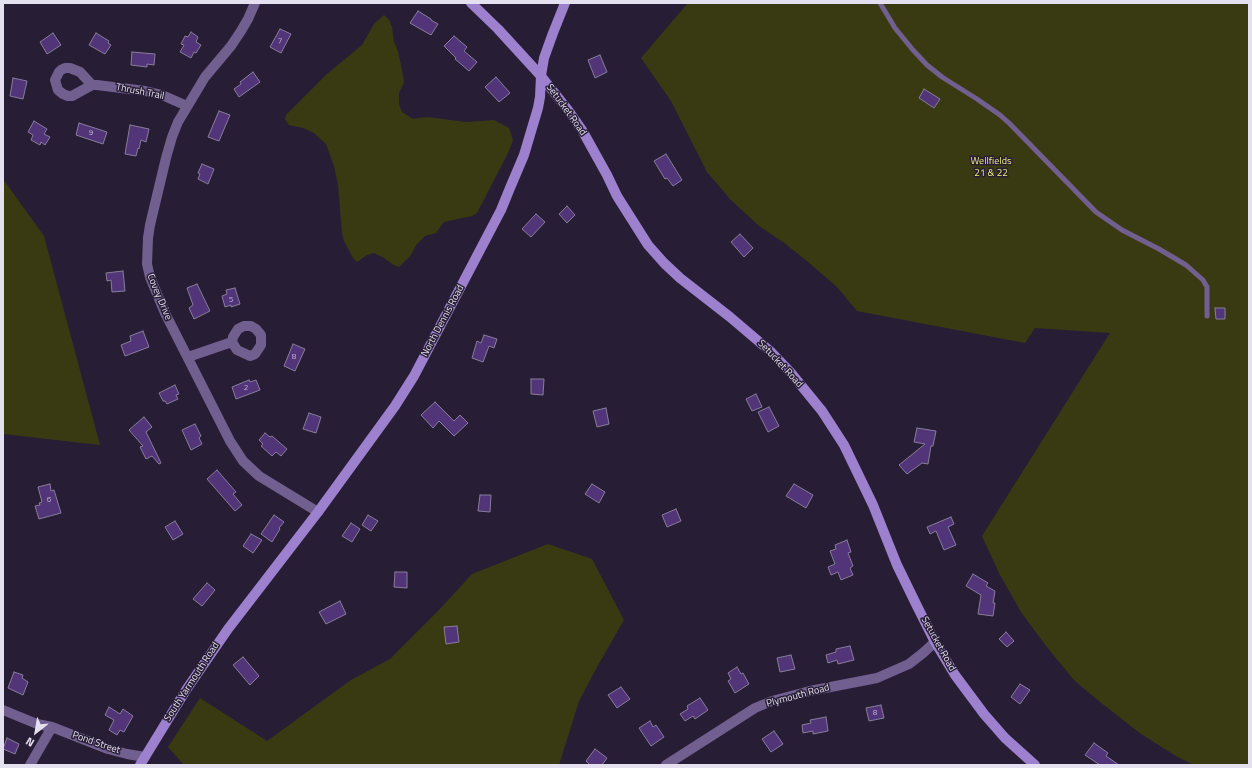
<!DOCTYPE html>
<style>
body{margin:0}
#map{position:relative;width:1252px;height:768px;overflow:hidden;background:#271e35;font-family:"Titillium Web",sans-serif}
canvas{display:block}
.frame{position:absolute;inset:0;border:4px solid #e5e0f0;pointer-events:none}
.north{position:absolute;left:16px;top:712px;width:40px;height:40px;-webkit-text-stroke:3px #271e35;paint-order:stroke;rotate:211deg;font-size:11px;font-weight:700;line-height:16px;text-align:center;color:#e5e0f0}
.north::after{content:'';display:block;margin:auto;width:14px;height:18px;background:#e5e0f0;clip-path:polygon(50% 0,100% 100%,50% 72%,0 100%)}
</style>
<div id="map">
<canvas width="1252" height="768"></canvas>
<div class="frame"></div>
<div class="north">N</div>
</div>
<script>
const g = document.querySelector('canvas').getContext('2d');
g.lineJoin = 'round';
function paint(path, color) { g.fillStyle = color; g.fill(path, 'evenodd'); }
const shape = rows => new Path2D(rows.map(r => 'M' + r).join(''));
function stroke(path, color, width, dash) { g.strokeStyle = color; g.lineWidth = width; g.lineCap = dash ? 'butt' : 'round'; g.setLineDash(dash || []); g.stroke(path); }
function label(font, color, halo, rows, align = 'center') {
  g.font = font + ' "Titillium Web",sans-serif'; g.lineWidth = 3; g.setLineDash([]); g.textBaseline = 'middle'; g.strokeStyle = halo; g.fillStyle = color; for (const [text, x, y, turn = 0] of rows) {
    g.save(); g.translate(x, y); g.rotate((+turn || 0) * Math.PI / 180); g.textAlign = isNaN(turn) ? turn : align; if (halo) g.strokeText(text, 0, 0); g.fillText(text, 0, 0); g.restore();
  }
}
const green = shape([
 [688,3,1249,3,1249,765,1194,765,1176,756,1141,734,1095,698,1074,680,1046,646,1021,612,1000,575,982,536,1110,333,1035,328,1025,343,857,311,837,287,807,261,783,242,759,226,730,199,707,172,671,101,641,58],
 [384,15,389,20,392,27,394,42,398,51,401,65,404,82,399,93,399,104,402,112,413,119,427,117,466,122,494,120,509,128,513,140,509,151,477,213,472,216,444,222,436,233,425,236,417,244,410,256,399,267,392,264,384,258,374,253,367,255,357,262,353,258,344,241,342,233,338,185,334,166,326,144,314,133,303,128,289,125,285,119,286,115,327,74,362,45,374,24],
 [3,179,44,236,100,445,3,434],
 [548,544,592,559,624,620,597,667,579,701,559,765,184,765,168,747,200,698,267,741,351,680,390,659,439,610,472,574]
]);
const building = shape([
 [418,11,431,19,431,20,438,24,431,35,410,23,418,11],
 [280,29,291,34,281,53,270,47,280,29],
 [191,32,198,37,196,42,201,45,196,53,194,52,191,58,180,52,184,45,181,44,185,36,188,37,191,32],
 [53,33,61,45,47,54,40,42,53,33],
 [96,33,109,41,108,43,111,45,105,54,89,45,96,33],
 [454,36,467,47,464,51,477,62,469,71,455,59,456,58,444,46,454,36],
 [132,52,155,54,154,65,147,64,147,67,131,65,132,52],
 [600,55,607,72,595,78,588,60,600,55],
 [253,72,260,82,239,97,234,89,241,84,240,82,253,72],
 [496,77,510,93,499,102,485,87,496,77],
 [13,78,27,81,23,99,10,96,13,78],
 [924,89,940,99,934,108,919,98,924,89],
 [219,111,230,115,219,141,208,137,219,111],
 [34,121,47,129,44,134,50,137,45,145,41,142,40,145,31,140,33,135,28,132,34,121],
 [79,123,107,132,103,144,76,135,79,123],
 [130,125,149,129,146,142,141,140,139,149,138,148,136,156,125,154,130,125],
 [666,154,682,180,673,186,667,178,665,179,654,161,666,154],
 [202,164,214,169,208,184,198,179,200,174,198,173,202,164],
 [567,206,575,215,567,223,559,214,567,206],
 [536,214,545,222,531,237,522,229,536,214],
 [740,234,753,248,744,257,731,242,740,234],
 [123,271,125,291,112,292,111,280,107,281,106,273,123,271],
 [197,284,210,311,194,319,189,308,193,305,187,288,197,284],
 [235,288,240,304,231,307,231,305,225,307,222,296,227,294,226,290,235,288],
 [1215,308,1225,308,1225,319,1216,319,1215,308],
 [143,331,149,347,125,356,121,345,131,341,130,336,143,331],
 [484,335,497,339,494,348,489,346,483,362,472,358,477,341,481,343,484,335],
 [293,344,305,349,295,371,284,366,293,344],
 [531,379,544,379,543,395,531,394,531,379],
 [249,380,250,382,256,380,260,390,236,399,232,387,249,380],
 [175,385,179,394,176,395,178,399,167,404,165,401,163,401,159,393,175,385],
 [756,394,762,407,752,411,746,399,756,394],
 [435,402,454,421,460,415,468,423,454,436,439,421,433,428,421,415,435,402],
 [769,407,779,426,768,432,758,412,769,407],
 [606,408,609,424,597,427,593,411,606,408],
 [309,413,321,417,316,433,303,429,309,413],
 [144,417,152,427,146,432,161,463,159,464,152,456,146,459,140,447,143,446,129,430,144,417],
 [195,424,201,436,199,438,202,444,191,450,182,430,195,424],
 [917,428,936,431,933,446,931,446,928,464,922,463,907,474,899,465,925,444,914,442,917,428],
 [265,433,270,437,272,436,287,449,281,456,276,452,272,456,261,446,263,444,259,440,265,433],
 [217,470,236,492,233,494,242,505,235,511,207,479,217,470],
 [50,484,51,491,54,490,61,513,39,519,35,506,40,505,39,503,42,502,38,487,50,484],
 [592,484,605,492,599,503,585,494,592,484],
 [794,484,813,495,806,508,786,496,794,484],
 [480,495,491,495,490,512,478,511,480,495],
 [676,509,681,521,667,527,662,515,676,509],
 [274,515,284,522,279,528,280,529,272,542,261,534,274,515],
 [368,515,378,521,371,531,362,525,368,515],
 [951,517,954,524,948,527,956,545,944,550,936,531,930,534,927,527,951,517],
 [175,521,183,534,173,540,165,527,175,521],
 [351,523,360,529,352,542,342,536,351,523],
 [251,534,262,540,253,553,243,546,251,534],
 [847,540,851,552,848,553,853,566,850,568,853,575,841,580,838,572,831,575,828,567,835,564,830,551,836,549,835,545,847,540],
 [395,572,407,572,407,588,394,587,395,572],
 [973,574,988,583,986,586,995,591,993,603,995,603,993,616,978,614,981,595,966,586,973,574],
 [207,583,215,590,202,606,193,599,207,583],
 [340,601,346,614,326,624,319,612,340,601],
 [457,626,459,642,446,644,444,627,457,626],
 [1006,632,1014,641,1007,647,999,639,1006,632],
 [850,646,854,660,838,664,837,660,828,663,826,655,836,652,836,649,850,646],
 [791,655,795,669,780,672,777,658,791,655],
 [243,657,259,676,250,685,233,665,243,657],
 [737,667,741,674,743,673,749,684,735,693,728,681,731,679,728,673,737,667],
 [14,672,23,675,22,678,28,682,23,695,8,688,14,672],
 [1020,684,1030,690,1020,704,1011,697,1020,684],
 [621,687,630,699,617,708,608,695,621,687],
 [700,698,708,710,695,719,693,716,685,721,680,714,688,709,687,706,700,698],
 [881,705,884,718,869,721,866,708,881,705],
 [109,707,120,714,123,709,133,716,124,732,120,730,117,735,109,730,114,720,105,715,109,707],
 [826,717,828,731,813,734,813,731,803,733,802,725,811,723,810,720,826,717],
 [650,721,653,727,656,725,664,737,651,746,639,728,650,721],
 [774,731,783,744,771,752,762,739,774,731],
 [7,738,19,744,15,754,3,749,7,738],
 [1094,743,1108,753,1106,756,1119,765,1100,765,1085,755,1094,743],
 [595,749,607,758,602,765,590,765,586,761,595,749]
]);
const lane = shape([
 [880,3,895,28,913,50,927,65,942,77,977,99,1000,115,1010,124,1096,212,1122,230,1159,249,1186,265,1203,280,1207,287,1207,316]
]);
const street = shape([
 [255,3,248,19,241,31,231,46,205,77,178,122,172,137,166,158,150,225,148,238,147,264,150,277,165,313,230,441,243,461,259,476,318,512],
 [92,85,80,72,70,68,65,68,61,70,59,72,55,80,58,90,63,94,68,96,72,96,92,85,97,85,145,91,162,95,187,106],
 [188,357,232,342,233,337,238,329,244,326,251,326,256,329,261,335,261,345,255,354,250,356,237,350,232,342],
 [3,710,37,724,52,727,108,749,127,754,145,757],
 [30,765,52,727],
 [666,765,755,708,772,701,810,691,877,678,909,664,923,653,935,642]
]);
const secondary = shape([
 [471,3,498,29,541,76,568,110,582,130,607,175,617,196,648,245,664,263,680,278,730,317,770,351,791,373,822,411,844,445,873,505,897,565,917,606,935,642,955,675,984,714,1005,738,1035,765],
 [140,765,186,690,228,629,318,512,395,406,414,376,501,210,510,188,524,155,538,108,540,97,541,76,544,58,553,33,565,3]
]);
const numberNames = [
 ["7",280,41],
 ["9",91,133],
 ["5",231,300],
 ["8",294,357],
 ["2",246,388],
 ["6",49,500],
 ["8",875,713]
];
const streetNames = [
 ["Thrush Trail",140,92,11],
 ["Setucket Road",566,110,54],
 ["Covey Drive",159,297,67],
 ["North Dennis Road",443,321,-62],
 ["Setucket Road",780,364,47],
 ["Setucket Road",938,644,61],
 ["South Yarmouth Road",192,682,-57],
 ["Plymouth Road",798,696,-15],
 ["Pond Street",96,743,19]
];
const parkNames = [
 ["Wellfields",991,162],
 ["21 & 22",991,174]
];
paint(green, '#3a3a12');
paint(building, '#513578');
stroke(building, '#877e9a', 1);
stroke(lane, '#715f8f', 5);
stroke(street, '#715f8f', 10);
stroke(secondary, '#9d80ce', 10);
label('8px', '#c0b5d2', null, numberNames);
label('10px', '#e5e0f0', '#271e35', streetNames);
label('10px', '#ebec75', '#271e35', parkNames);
</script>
